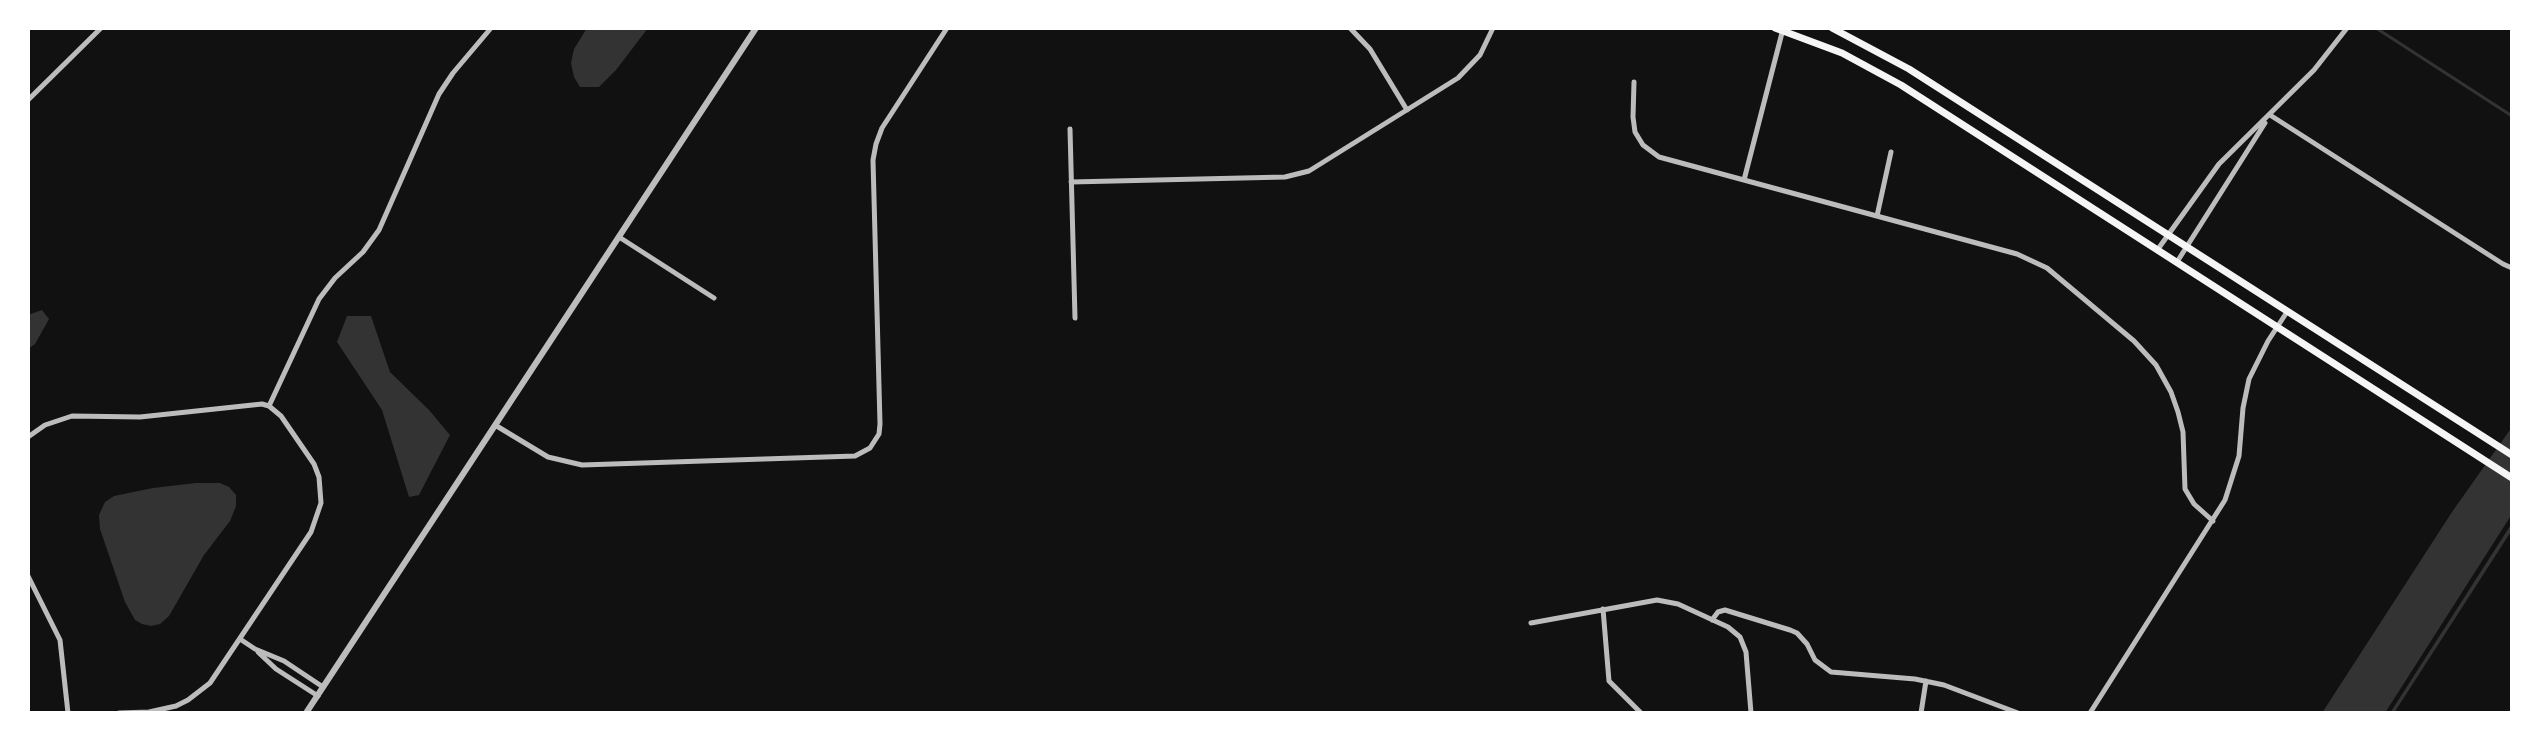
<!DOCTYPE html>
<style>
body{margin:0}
#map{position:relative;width:2540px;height:741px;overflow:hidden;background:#111;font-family:Roboto,sans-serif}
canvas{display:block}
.frame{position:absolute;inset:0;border:30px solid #fff;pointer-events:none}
</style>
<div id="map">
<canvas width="2540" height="741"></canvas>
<div class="frame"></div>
</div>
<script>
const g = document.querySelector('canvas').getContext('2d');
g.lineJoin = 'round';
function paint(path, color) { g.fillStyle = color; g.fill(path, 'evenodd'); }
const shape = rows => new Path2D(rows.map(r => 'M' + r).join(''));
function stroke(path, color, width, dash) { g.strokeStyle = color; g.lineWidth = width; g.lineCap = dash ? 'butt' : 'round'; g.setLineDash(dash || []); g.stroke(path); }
const water = shape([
 [587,28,648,28,616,70,599,87,580,87,574,77,571,63,574,49],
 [42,310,49,319,35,344,28,349,28,315],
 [347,316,371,316,390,372,429,410,450,435,419,495,409,497,382,410,337,342],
 [2512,427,2512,514,2385,713,2322,713,2452,512],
 [196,483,220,483,229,487,236,495,236,506,230,521,204,555,169,616,160,624,151,626,142,624,135,620,125,602,100,529,99,515,105,502,114,496,153,488],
 [2512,523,2512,530,2394,713,2390,713]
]);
const stream = shape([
 [2376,28,2512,116]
]);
const minor = shape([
 [1350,28,1370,49,1407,110],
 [1634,82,1633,117,1635,132,1643,145,1659,157,2017,254,2047,268,2134,341,2156,365,2171,392,2178,412,2183,432,2185,489,2194,504,2213,521],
 [28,100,101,28],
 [2270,115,2503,264,2512,268],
 [1070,129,1075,318],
 [1744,180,1783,29],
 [1071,182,1285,177,1309,171,1458,78,1480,55,1493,28],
 [1877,216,1891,152],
 [619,237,714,298],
 [2158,249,2219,164,2314,70,2347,28],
 [2177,262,2265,123],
 [269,406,319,299,335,278,363,252,379,230,439,94,453,73,491,28],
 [495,425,548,457,582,465,855,456,870,448,879,434,880,424,873,160,876,144,882,128,947,28],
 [28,437,45,425,72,416,140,417,262,404,269,406,281,416,314,464,319,477,321,503,311,532,210,683,188,700,176,706,149,712,119,713],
 [28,576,60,640,68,713],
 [1603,609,1609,681,1641,713],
 [1712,620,1718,612,1725,610,1790,630,1797,633,1807,644,1815,660,1831,672,1915,679,1944,685,2018,713],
 [1531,623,1657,600,1678,604,1728,627,1740,637,1746,652,1751,713],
 [240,639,255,649,284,661,323,687],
 [258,652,276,669,318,696],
 [1921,713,1926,681],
 [2090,713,2225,500,2239,456,2243,408,2249,379,2268,341,2287,312]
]);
const tertiary = shape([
 [306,713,756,28]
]);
const secondary = shape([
 [1775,28,1842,53,1901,85,2512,478],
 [1832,28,1909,69,2512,455]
]);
paint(water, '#333');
stroke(stream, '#333', 3);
stroke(minor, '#bcbcbc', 5);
stroke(tertiary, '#bcbcbc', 6);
stroke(secondary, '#f5f5f5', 7);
</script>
